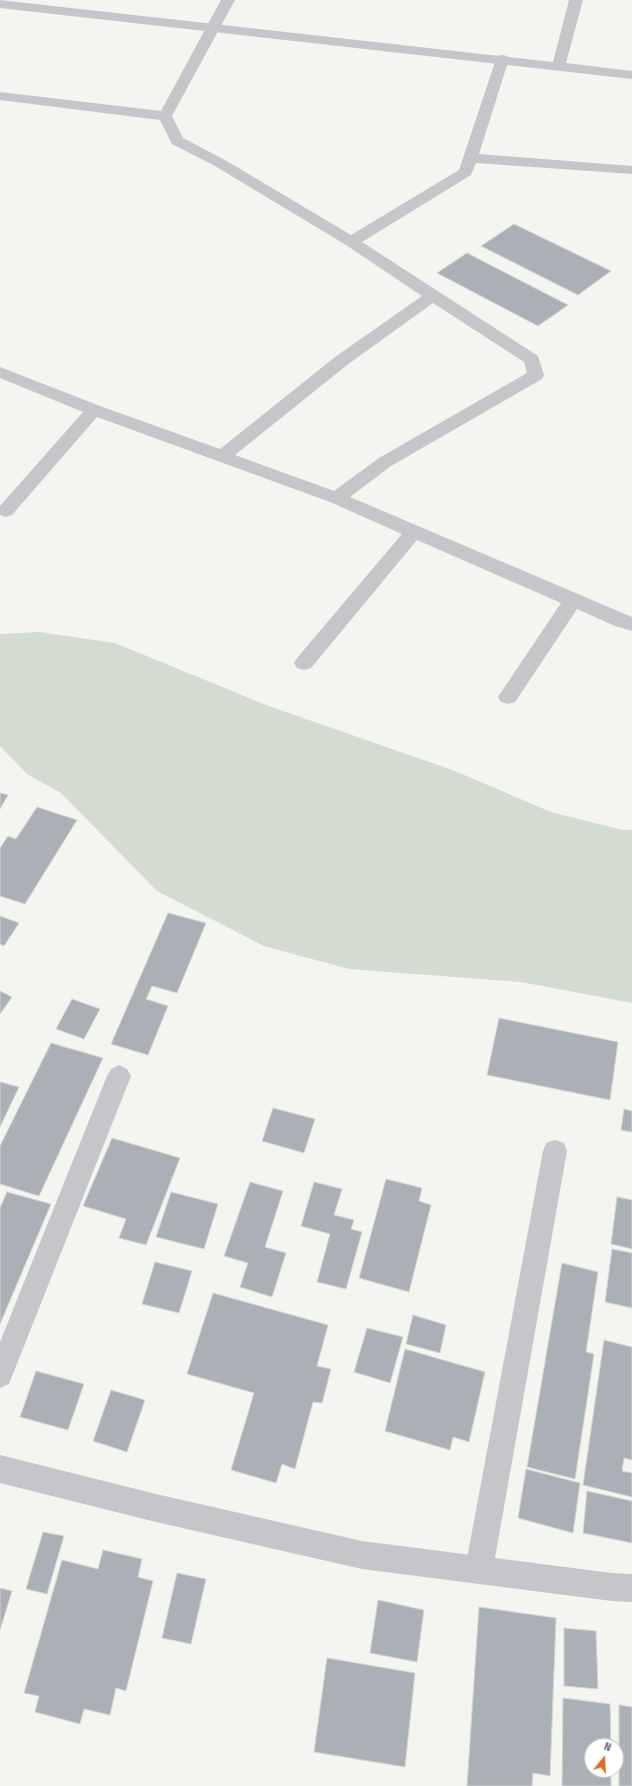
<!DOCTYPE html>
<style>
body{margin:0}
#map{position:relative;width:632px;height:1786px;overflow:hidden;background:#f4f4f0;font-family:"Fira Sans Condensed",sans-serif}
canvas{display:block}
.north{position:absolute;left:584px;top:1738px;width:40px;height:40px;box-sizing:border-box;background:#fff;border:1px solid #c1c5cd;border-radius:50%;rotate:18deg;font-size:11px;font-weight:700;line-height:16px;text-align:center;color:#636f81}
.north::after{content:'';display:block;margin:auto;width:14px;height:18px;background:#e16d24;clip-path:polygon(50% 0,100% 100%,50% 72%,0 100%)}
</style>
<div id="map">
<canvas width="632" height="1786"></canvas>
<div class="north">N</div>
</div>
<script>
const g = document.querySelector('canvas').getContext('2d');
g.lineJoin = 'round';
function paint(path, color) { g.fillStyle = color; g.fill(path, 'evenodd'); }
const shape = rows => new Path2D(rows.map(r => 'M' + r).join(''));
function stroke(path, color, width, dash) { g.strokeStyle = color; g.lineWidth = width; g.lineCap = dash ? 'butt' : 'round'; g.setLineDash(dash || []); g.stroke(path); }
const green = shape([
 [39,632,115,643,266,705,455,771,551,812,623,830,632,830,632,1003,521,982,349,969,264,946,157,891,61,793,27,774,0,746,0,634]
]);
const building = shape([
 [514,224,611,271,578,295,481,246,514,224],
 [467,253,568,305,538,326,437,273,467,253],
 [0,793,8,795,0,809,0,793],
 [37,807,77,820,25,904,0,896,0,848,8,836,16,839,37,807],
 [168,913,206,923,177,993,152,986,146,999,168,1006,148,1055,111,1044,168,913],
 [0,916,19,923,4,946,0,944,0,916],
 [0,991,12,997,0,1014,0,991],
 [72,999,100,1009,84,1039,56,1029,72,999],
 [499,1018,618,1042,610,1100,487,1075,499,1018],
 [51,1043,103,1058,39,1196,0,1184,0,1146,51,1043],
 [0,1082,19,1087,0,1127,0,1082],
 [273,1108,315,1119,304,1153,262,1141,273,1108],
 [624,1109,632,1111,632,1132,621,1130,624,1109],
 [112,1138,180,1158,146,1245,119,1238,126,1219,83,1206,112,1138],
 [386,1179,422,1188,419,1201,431,1205,409,1292,359,1278,386,1179],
 [250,1182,283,1191,265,1247,286,1253,272,1297,240,1287,248,1263,224,1256,250,1182],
 [314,1182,342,1189,334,1215,354,1220,351,1229,362,1232,346,1289,317,1282,330,1234,301,1226,314,1182],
 [7,1192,51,1204,0,1324,0,1208,7,1192],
 [171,1192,218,1204,204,1249,156,1237,171,1192],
 [617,1197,632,1200,632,1249,611,1244,617,1197],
 [612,1249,632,1253,632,1308,605,1302,612,1249],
 [155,1262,192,1271,179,1313,142,1304,155,1262],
 [562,1263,598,1272,586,1352,594,1354,575,1479,527,1467,562,1263],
 [213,1293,328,1325,317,1366,331,1369,322,1403,313,1402,295,1469,282,1464,276,1483,231,1470,254,1393,187,1374,213,1293],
 [413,1315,446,1325,440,1353,406,1344,413,1315],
 [367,1328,403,1337,390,1383,354,1372,367,1328],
 [604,1340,632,1347,632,1460,624,1458,622,1471,632,1473,632,1497,583,1485,604,1340],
 [405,1349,485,1372,469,1442,453,1437,450,1450,385,1431,405,1349],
 [36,1371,84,1384,68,1430,20,1417,36,1371],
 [111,1390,145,1400,127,1452,93,1441,111,1390],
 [526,1469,580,1483,573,1533,518,1518,526,1469],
 [587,1491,632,1501,632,1543,583,1533,587,1491],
 [43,1532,64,1536,47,1594,26,1589,43,1532],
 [103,1550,142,1559,138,1577,153,1581,126,1691,116,1688,110,1715,84,1709,80,1724,35,1712,39,1696,24,1693,62,1560,98,1569,103,1550],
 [177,1573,206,1579,191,1644,162,1638,177,1573],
 [0,1588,12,1591,0,1630,0,1588],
 [378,1600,424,1610,417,1662,370,1653,378,1600],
 [479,1607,556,1618,550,1776,533,1773,532,1786,467,1786,479,1607],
 [564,1628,596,1631,598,1689,564,1686,564,1628],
 [327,1658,415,1673,405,1767,314,1752,327,1658],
 [563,1698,610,1704,611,1746,592,1746,592,1770,611,1770,611,1786,562,1786,563,1698],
 [619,1705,632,1707,632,1786,619,1786,619,1705]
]);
const minor = shape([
 [221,0,235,0,172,116,183,138,225,160,351,235,459,170,497,56,502,55,507,56,509,59,479,154,632,166,632,174,476,163,471,175,362,242,538,356,544,375,542,379,391,466,350,497,632,617,632,631,615,626,577,609,515,702,508,704,501,702,498,697,561,603,417,540,311,668,304,670,297,668,294,663,297,658,402,534,330,502,97,417,12,515,6,517,0,515,0,506,83,412,0,378,0,367,100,406,220,449,335,357,422,296,346,245,215,166,172,144,160,120,0,100,0,92,161,111,221,0],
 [433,303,524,362,527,373,379,458,334,491,235,455,347,365,433,303],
 [119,1065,127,1069,131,1076,9,1384,0,1388,0,1342,107,1076,111,1069,119,1065],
 [555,1140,564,1143,567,1151,493,1569,489,1579,479,1583,469,1579,465,1569,543,1151,546,1143,555,1140]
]);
const tertiary = shape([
 [0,0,553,62,569,0,583,0,566,63,632,71,632,79,0,8,0,0],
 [0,1455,156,1494,362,1541,612,1573,632,1574,632,1602,612,1601,362,1569,156,1522,0,1483,0,1455]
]);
paint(green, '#d4dbd1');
paint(building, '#aab0b6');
stroke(building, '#d5d5d3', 1);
paint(minor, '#c4c6ca');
paint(tertiary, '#c4c6ca');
</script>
